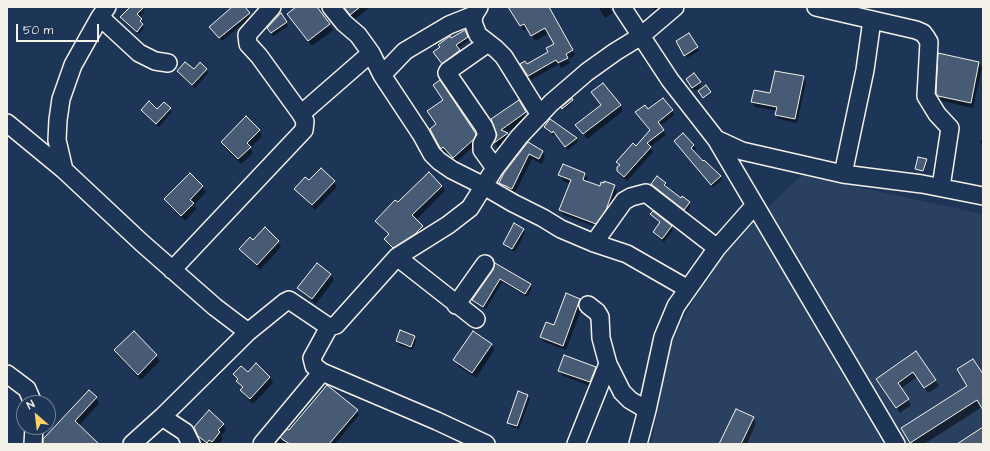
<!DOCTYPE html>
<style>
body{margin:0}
#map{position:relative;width:990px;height:451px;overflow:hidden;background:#1d3557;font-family:"Architects Daughter",sans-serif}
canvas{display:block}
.frame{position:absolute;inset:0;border:8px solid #f4f1e8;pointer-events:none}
.north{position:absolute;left:16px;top:395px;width:40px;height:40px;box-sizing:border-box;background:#1d3557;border:1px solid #738091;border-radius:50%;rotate:332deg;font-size:11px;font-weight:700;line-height:16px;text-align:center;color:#f4f1e8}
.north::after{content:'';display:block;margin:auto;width:14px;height:18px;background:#ffd166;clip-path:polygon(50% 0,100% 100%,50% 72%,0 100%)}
.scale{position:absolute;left:16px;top:24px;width:83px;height:18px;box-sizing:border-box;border:2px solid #f4f1e8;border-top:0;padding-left:5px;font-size:12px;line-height:14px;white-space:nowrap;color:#f4f1e8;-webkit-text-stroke:3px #1d3557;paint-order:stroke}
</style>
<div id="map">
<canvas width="990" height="451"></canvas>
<div class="frame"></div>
<div class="north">N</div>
<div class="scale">50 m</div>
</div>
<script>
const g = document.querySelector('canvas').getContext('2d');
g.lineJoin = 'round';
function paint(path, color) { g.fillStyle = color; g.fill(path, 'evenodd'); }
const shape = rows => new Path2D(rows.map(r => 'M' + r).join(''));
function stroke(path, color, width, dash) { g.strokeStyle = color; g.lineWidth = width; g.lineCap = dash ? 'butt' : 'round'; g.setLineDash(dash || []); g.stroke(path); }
const built = shape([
 [802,175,983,214,983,444,651,444,671,342,695,298,732,241]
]);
const shadow = shape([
 [131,7,142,7,145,11,139,18,144,23,142,25,144,28,139,34,124,21,122,17],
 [234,7,243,7,251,17,222,41,213,30],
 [298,7,316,7,333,30,312,46,292,20],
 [344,7,370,7,354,20],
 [509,7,548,7,575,55,568,60,570,63,561,68,559,64,531,80,521,64,526,65,549,52,555,44,549,33,535,41,528,28,524,31],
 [601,7,609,7,613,13,605,18,599,8],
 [652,7,667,7,658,14],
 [286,22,288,26,273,36,270,32],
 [466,34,469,40,458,49,461,54,444,66,436,55,450,39],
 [689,35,699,51,687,58,677,42],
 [979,63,982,68,973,108,942,101,937,93],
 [206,69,208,73,195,88,180,75,178,71],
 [694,74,702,86,695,91,689,83],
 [803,77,806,82,797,123,779,119,776,115,777,111,755,107,752,102,771,94],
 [706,86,711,94,705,98,699,91],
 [592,93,620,105,623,111,587,139,577,125,602,106],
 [572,100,573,102,564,110,562,108],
 [444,101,475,135,478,140,476,144,456,162,447,151,445,153,443,151,431,129,437,124],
 [518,101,529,118,507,133,510,139,498,148,495,143,498,135,492,120],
 [170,109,172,112,159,127,144,114,142,111],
 [648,110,672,111,674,115,660,126,666,135,650,147,653,152,627,181,619,174,616,169,620,166,618,162,636,147,650,131,639,116],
 [550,120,577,139,578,142,568,150,555,133,554,136,547,131,545,127],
 [259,130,262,136,250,148,253,153,241,164,225,148,222,143],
 [683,134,694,146,696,149,693,152,703,162,720,176,722,180,713,187,675,141],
 [983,139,983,146,980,141],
 [528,144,542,151,545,157,542,164,532,159,515,193,503,188,500,182],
 [926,160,927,162,924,172,917,170,916,169],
 [564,166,585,174,588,179,587,182,600,187,614,186,617,191,608,215,599,228,563,215,560,210,570,184,563,181,560,175],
 [190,174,203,187,206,192,194,205,196,209,185,221,168,205,165,199],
 [334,182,337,187,315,210,299,194,295,189],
 [665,183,667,187,666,188,681,200,689,202,691,206,686,213,654,188,652,185],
 [442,186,445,191,416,220,425,231,397,252,388,244,385,239,389,235,379,226,376,221],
 [652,214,671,227,673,230,664,242,656,236,654,233,661,223,654,218],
 [523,230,525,233,515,252,506,247,504,244],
 [278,242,281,247,260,270,244,254,240,249],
 [317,264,331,275,334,280,316,304,302,293,299,288],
 [494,270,530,285,532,288,527,297,502,282,486,309,475,303,473,300],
 [580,299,583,305,566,350,544,342,541,337,555,326],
 [134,332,156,356,160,361,141,380,118,356,115,350],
 [414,336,416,340,413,350,399,345,397,341],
 [491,344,494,350,476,378,458,366,455,360],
 [916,352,939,386,928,393,917,377,900,389,911,405,900,413,880,385],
 [256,365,270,377,273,383,253,404,244,395,241,390,243,388,234,374,248,374],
 [595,368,599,373,593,387,563,376,559,371],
 [983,376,983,409,982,407,924,444,911,444,906,436],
 [528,396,530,399,519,429,510,426,508,422],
 [96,398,99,403,79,426,98,444,44,444],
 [357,411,359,415,335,444,276,444,287,431],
 [753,418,756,423,747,444,720,444],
 [223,424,226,430,221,436,223,439,218,444,206,444,202,441,199,435]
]);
const building = shape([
 [130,7,144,7,137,14,142,19,140,21,143,24,137,32,120,17,130,7],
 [232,7,245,7,250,13,219,38,209,27,232,7],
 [296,7,317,7,330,24,308,41,287,14,296,7],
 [344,7,360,7,350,15,344,7],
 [508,7,549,7,573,50,566,54,568,58,558,63,556,60,528,76,520,64,525,61,527,64,548,52,546,48,554,44,545,28,531,36,524,24,520,26,508,7],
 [281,13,287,22,271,33,267,28,281,13],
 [465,30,468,37,456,45,460,50,442,64,433,52,440,47,438,45,450,36,451,38,465,30],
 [689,33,698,47,684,56,676,41,689,33],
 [938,53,979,62,971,103,938,96,936,93,938,53],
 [185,62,194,69,200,62,207,69,192,85,177,71,185,62],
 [775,71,804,76,795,119,775,115,777,107,751,102,754,90,770,93,775,71],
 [694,73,701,82,692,88,686,79,694,73],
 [440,80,476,134,474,139,453,158,443,147,441,149,439,146,430,129,436,124,427,111,443,100,433,85,440,80],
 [603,83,621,105,583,134,575,125,601,105,591,92,603,83],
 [706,85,711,92,703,98,698,91,706,85],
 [572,98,573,100,562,109,561,107,572,98],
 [663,98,673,110,658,122,664,130,647,143,651,147,624,177,617,171,617,167,620,165,616,162,633,143,636,146,650,130,635,112,645,105,648,109,663,98],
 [519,100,526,112,501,130,508,133,494,143,497,135,491,119,519,100],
 [149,101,157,109,164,102,171,108,156,124,141,110,149,101],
 [246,116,260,130,247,143,251,147,238,159,221,142,246,116],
 [550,119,553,121,577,138,565,147,553,131,552,133,544,127,550,119],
 [683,133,694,145,691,148,703,161,704,160,721,176,711,185,674,141,683,133],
 [528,142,543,151,539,159,529,154,512,189,499,183,504,173,528,142],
 [918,157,927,159,923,171,915,169,918,157],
 [563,164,585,173,583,180,600,186,601,182,604,183,604,181,615,185,606,210,596,224,559,210,571,180,558,175,563,164],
 [321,168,335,181,312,205,294,189,305,177,309,180,321,168],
 [429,172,442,186,412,215,423,226,415,234,393,248,384,239,389,234,375,221,395,200,398,202,429,172],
 [190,173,203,186,190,200,194,203,181,216,164,199,190,173],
 [657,176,666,183,664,185,681,198,682,196,690,202,684,210,651,184,657,176],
 [653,211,672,226,662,239,653,232,660,222,650,214,653,211],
 [514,223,524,229,512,249,503,244,514,223],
 [265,227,279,241,257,265,239,249,250,237,253,240,265,227],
 [317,263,331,274,312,299,297,288,317,263],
 [495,263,531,284,525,294,500,279,483,307,472,300,493,270,495,263],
 [566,293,580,299,563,346,540,337,546,322,554,325,566,293],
 [400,330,415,336,411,347,396,341,400,330],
 [134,331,157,355,138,375,114,350,134,331],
 [473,331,492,344,472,373,453,360,473,331],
 [916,351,936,380,924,388,913,372,898,383,909,399,896,408,876,379,916,351],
 [564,355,596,367,590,382,558,371,564,355],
 [973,359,983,374,983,410,977,400,910,443,901,428,967,386,957,369,973,359],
 [256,363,270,377,250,399,240,390,243,387,236,381,238,379,233,374,241,366,248,372,256,363],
 [327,385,358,410,329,444,290,444,283,440,280,437,287,429,289,430,327,385],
 [89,390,97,397,75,421,99,444,43,444,43,439,89,390],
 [518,391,528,395,517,426,507,423,518,391],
 [736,409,754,417,741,444,719,444,736,409],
 [209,410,224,424,218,430,220,432,212,442,209,440,207,443,198,436,194,427,209,410],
 [983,427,983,444,957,444,983,427]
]);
const minor = shape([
 [331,7,344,23,358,35,371,53,382,75,421,134,432,154,439,161,452,170,484,186,513,203,543,218,561,229,594,243,627,254,688,289],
 [479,7,474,15,473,22,478,35,496,49,504,57,540,115],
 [622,7,670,80,716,139,742,151,843,174,922,184,983,196],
 [816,7,916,30,923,33,926,37,929,42,926,96,937,114,950,128,941,187],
 [100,17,139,53,155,61,168,63],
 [488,43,448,71,447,73,484,127,487,135,482,144,482,150,495,168],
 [382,75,405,51,449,25,474,15],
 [301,114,371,53],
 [7,123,64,170,142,243,215,307,248,332],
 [716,139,896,444],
 [64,170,57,140,58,120,61,99,73,65,100,17,107,7],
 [843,174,865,70,872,20],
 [594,243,624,201,631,197,646,193,717,248],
 [397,257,476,319],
 [172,270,304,130,305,121,301,114,259,56,248,44,247,35,272,7],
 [456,305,485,264],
 [588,305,597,312,600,317,601,338,608,364,622,392,630,400,647,410],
 [329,327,312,358,314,366,322,372,437,421,486,444],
 [7,374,27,389,33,403],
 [162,417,185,432,191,444],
 [33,444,34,427],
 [132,444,162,417,248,332,285,302,289,300,329,327,336,325,397,257,448,225,470,208,495,168,519,137,551,103,587,72,615,52,641,36,675,7],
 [262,444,322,372],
 [576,444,608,364],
 [638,444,647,410,663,337,676,306,717,248,755,205]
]);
paint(built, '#2a4060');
paint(shadow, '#0007');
paint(building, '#485b74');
stroke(building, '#f4f1e8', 1);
stroke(minor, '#f4f1e8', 20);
stroke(minor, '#1d3557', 17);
</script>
